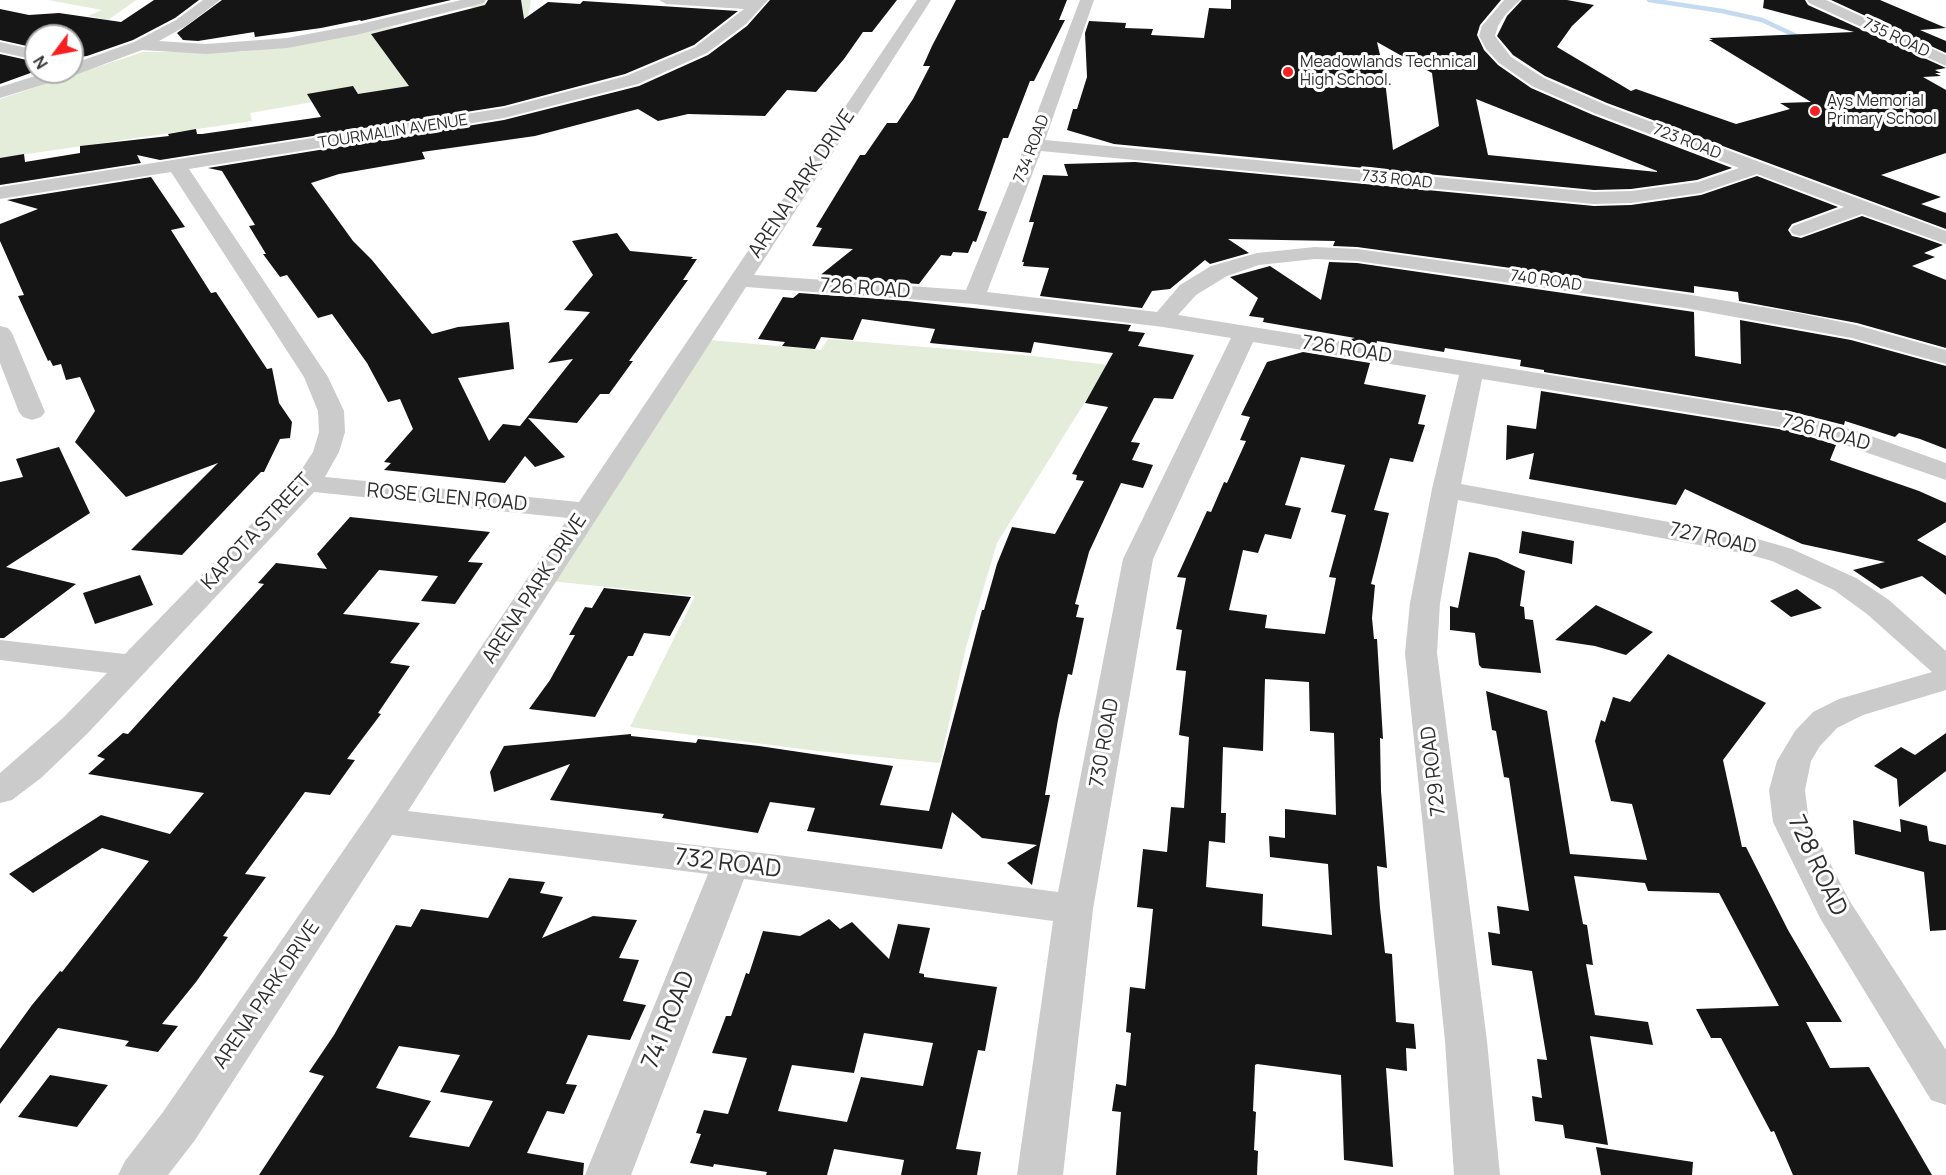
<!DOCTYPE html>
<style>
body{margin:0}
#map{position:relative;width:1946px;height:1175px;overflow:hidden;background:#fff;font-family:Manrope,sans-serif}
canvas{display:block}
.north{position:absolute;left:24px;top:24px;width:60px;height:60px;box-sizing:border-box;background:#fff;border:2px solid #ababab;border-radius:50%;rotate:238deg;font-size:16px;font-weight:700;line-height:24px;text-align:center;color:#2e2e2e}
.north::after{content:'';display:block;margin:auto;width:21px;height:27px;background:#f6211f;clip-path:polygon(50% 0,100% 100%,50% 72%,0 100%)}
</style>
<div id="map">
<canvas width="1946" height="1175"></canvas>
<div class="north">N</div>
</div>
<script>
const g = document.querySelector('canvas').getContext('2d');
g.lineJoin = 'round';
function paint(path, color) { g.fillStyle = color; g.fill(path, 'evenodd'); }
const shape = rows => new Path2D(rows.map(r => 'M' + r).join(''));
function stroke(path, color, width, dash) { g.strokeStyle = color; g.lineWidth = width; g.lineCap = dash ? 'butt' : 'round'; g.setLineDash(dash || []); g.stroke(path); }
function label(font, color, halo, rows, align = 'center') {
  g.font = font + ' Manrope,sans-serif'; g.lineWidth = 6; g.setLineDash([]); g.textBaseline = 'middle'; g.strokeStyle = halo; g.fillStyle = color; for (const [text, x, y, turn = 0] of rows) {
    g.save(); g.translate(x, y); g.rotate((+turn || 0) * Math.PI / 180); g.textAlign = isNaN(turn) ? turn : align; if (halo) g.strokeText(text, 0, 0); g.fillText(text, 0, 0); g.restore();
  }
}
const green = shape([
 [48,0,136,0,108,20,88,16,102,10],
 [504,0,531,0,528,17,604,43,368,96,358,94,250,113,252,121,0,158,0,99,143,52,240,52,301,45,390,27,402,29,478,11,469,6],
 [699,339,821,350,828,339,1033,356,1108,365,997,543,966,647,940,763,818,751,630,727,695,596,540,580]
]);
const stream = shape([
 [1649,0,1722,11,1762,20,1803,39]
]);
const building = shape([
 [154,0,199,0,175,18,133,40,87,56,72,58,72,36,36,36,36,48,0,40,0,9,29,15,59,13,121,22],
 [222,0,451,0,361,21,360,20,321,28,255,37,254,32,198,41,183,40,177,33],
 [488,0,521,0,524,19,548,2,580,4,583,1,738,11,694,45,625,74,504,106,160,160,137,155,141,163,0,185,0,158,24,154,25,162,80,153,80,146,169,136,168,134,196,129,197,134,202,134,321,117,307,94,353,86,358,94,409,86,371,34,485,5],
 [770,0,897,0,872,32,863,32,844,59,816,92,787,90,765,116,688,114,658,121,638,109,535,136,422,152,425,159,339,174,311,183,353,241,372,260,432,334,458,327,509,322,514,369,458,378,489,441,503,424,520,426,573,359,548,363,590,312,564,310,593,275,572,241,617,233,630,251,693,257,691,259,697,259,683,280,688,280,629,361,633,361,609,394,600,394,577,423,528,418,565,457,535,467,525,456,505,483,384,470,391,463,384,462,413,429,400,399,388,402,367,363,332,314,318,318,287,275,280,277,263,254,266,254,249,226,255,225,222,171,208,168,504,120,639,86,708,55,747,26],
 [956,0,1067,0,1059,20,1065,20,1034,81,1030,81,1008,138,1003,138,978,210,987,212,976,242,973,241,968,253,953,252,951,256,941,255,919,284,818,277,853,249,812,246,822,228,816,227,860,155,865,155,887,123,897,123,913,99,930,66,923,66,932,46],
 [1231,0,1501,0,1480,25,1477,35,1484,50,1498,65,1531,88,1593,115,1732,168,1697,180,1631,189,1594,190,1114,144,1067,130,1073,109,1077,109,1087,77,1085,33,1089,21,1126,23,1125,28,1153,29,1151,35,1204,38,1209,8,1231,9],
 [1377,42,1432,73,1439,126,1393,150,1384,72],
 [1476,99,1657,171,1657,172,1488,155],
 [1522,0,1567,0,1594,5,1572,26,1557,47,1631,91,1636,89,1736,124,1790,109,1780,103,1811,102,1709,40,1713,40,1709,38,1854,32,1763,8,1764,0,1805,0,1808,5,1946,68,1935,70,1941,73,1935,73,1941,76,1923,77,1946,90,1946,153,1881,175,1941,197,1921,204,1946,213,1946,229,1607,103,1545,76,1513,55,1497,36,1507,16],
 [1831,0,1880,0,1946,28,1920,30,1946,41,1946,53],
 [0,54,36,62,36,71,0,84],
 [1135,162,1594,206,1631,205,1701,195,1757,176,1838,207,1792,224,1788,230,1792,236,1801,238,1862,216,1943,245,1924,253,1935,257,1912,266,1946,280,1946,348,1857,323,1739,301,1738,292,1694,286,1694,293,1357,247,1333,246,1335,241,1228,239,1249,253,1210,264,1205,260,1170,289,1152,291,1142,308,1040,296,1049,268,1023,266,1024,262,1022,262,1034,222,1029,222,1043,175,1068,176,1064,164],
 [151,177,185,227,171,230,211,293,216,292,267,369,272,368,279,403,292,422,290,438,280,439,264,472,261,472,182,555,131,550,218,463,126,497,75,442,95,411,80,377,66,380,61,364,53,366,50,360,48,361,18,296,24,295,0,241,0,224,38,209,7,200],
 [1329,262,1357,263,1694,312,1695,356,1741,364,1740,320,1851,340,1946,366,1946,449,1920,439,1899,433,1895,437,1845,421,1844,425,1793,412,1544,372,1544,370,1520,366,1521,360,1445,348,1444,352,1377,341,1376,345,1347,340,1355,338,1263,322,1264,318,1249,316,1258,298,1230,277,1270,266,1321,300],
 [799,293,907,301,1131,325,1128,331,1145,333,1138,346,1194,355,1173,399,1154,398,1131,442,1140,443,1132,460,1153,465,1143,488,1121,483,1089,552,1075,604,1079,605,1076,617,1084,618,1072,675,1068,674,1058,720,1045,795,1050,795,1032,885,1007,863,1037,845,982,838,952,812,942,849,807,831,815,808,770,802,758,833,662,818,664,814,550,800,570,764,494,792,490,772,504,746,631,734,631,736,696,743,698,739,759,746,893,766,880,805,929,811,982,610,984,610,997,564,1012,527,1055,534,1084,481,1076,480,1077,475,1072,474,1108,407,1085,403,1113,353,1034,342,1031,353,930,343,935,329,862,319,853,340,821,337,815,349,782,346,785,342,758,339,783,297,793,298],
 [1303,352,1370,363,1364,384,1426,395,1418,424,1425,425,1413,462,1390,458,1374,510,1389,513,1371,584,1375,585,1372,618,1374,639,1377,639,1383,739,1380,738,1381,791,1387,868,1377,866,1380,908,1385,953,1392,954,1396,1022,1414,1024,1416,1049,1406,1048,1407,1071,1386,1068,1393,1167,1344,1160,1341,1075,1257,1064,1255,1065,1253,1111,1256,1112,1254,1150,1258,1151,1257,1175,1116,1175,1121,1112,1112,1111,1116,1084,1126,1086,1131,1033,1126,1032,1130,987,1145,989,1153,909,1137,907,1143,849,1167,852,1171,807,1184,808,1189,737,1179,735,1186,671,1176,670,1182,630,1176,629,1186,578,1177,577,1207,511,1211,512,1224,482,1227,483,1246,441,1240,440,1250,417,1241,415,1267,362],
 [1301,457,1345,465,1331,512,1346,515,1329,577,1336,578,1325,634,1265,628,1267,615,1229,610,1243,550,1258,553,1265,534,1291,539,1301,508,1285,505],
 [1265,679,1309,682,1310,731,1334,733,1336,815,1285,809,1285,838,1269,836,1270,857,1328,864,1332,935,1262,926,1263,894,1206,887,1209,841,1225,843,1226,813,1221,813,1223,747,1263,751],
 [1541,391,1791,431,1836,445,1830,460,1919,491,1946,503,1946,522,1917,540,1946,556,1946,595,1922,576,1881,589,1853,570,1885,562,1802,544,1685,489,1676,505,1529,479,1534,453,1506,460,1507,425,1536,429],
 [59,447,90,513,6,567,76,584,4,638,0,638,0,482,23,477,16,459],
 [350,517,490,532,468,562,483,563,455,604,421,601,438,576,379,570,343,614,420,623,390,663,410,666,378,713,381,714,347,759,355,760,330,795,305,792,245,874,266,877,223,936,228,937,196,982,162,1024,178,1026,158,1052,125,1046,129,1041,58,1028,0,1104,0,1049,32,1005,60,971,62,972,149,861,102,848,33,893,9,874,101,815,170,834,204,793,88,774,105,759,97,756,123,733,128,734,264,584,258,583,276,563,327,569,317,554],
 [1522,531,1574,541,1572,564,1519,553],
 [1469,552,1497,558,1525,571,1520,606,1524,607,1525,619,1533,620,1541,673,1482,668,1479,665,1475,633,1450,630,1450,606,1458,608],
 [140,575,153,605,95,624,83,593],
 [604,588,691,597,670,636,644,633,633,656,628,656,595,717,529,709,550,680,575,635,569,635,585,607,592,608],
 [1797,589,1822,608,1791,617,1770,601],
 [1596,605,1653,632,1626,655,1595,646,1555,640],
 [1668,654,1766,703,1723,760,1742,847,1746,847,1788,930,1842,1022,1806,1022,1830,1068,1869,1067,1932,1175,1793,1175,1774,1131,1771,1132,1721,1038,1711,1038,1696,1009,1779,1006,1719,893,1648,891,1645,883,1574,876,1583,924,1587,925,1593,965,1586,964,1595,1015,1648,1022,1653,1045,1590,1036,1608,1145,1565,1138,1563,1125,1535,1121,1532,1096,1542,1098,1537,1059,1547,1060,1532,971,1492,965,1488,932,1500,934,1497,906,1529,911,1509,778,1504,777,1496,731,1492,730,1486,691,1547,711,1570,854,1647,860,1632,804,1611,801,1595,741,1601,720,1605,722,1613,697,1630,702],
 [1946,733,1946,771,1899,807,1897,779,1874,766,1901,747,1915,755],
 [1900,819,1927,826,1929,841,1946,845,1946,930,1930,931,1924,872,1855,854,1853,820,1901,832],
 [509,878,545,882,540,893,563,897,542,938,593,916,637,920,619,958,639,960,623,1001,646,1005,630,1040,588,1035,566,1084,577,1085,564,1114,547,1111,527,1153,584,1163,583,1175,259,1175,324,1076,309,1072,334,1035,396,925,411,927,421,909,488,918],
 [399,1046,460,1055,440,1092,493,1101,469,1147,409,1137,431,1101,376,1088],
 [829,919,840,929,852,922,889,959,898,924,930,928,919,973,924,974,924,977,997,987,985,1051,978,1050,956,1149,981,1152,977,1175,901,1175,904,1160,834,1149,827,1175,766,1175,767,1172,714,1164,713,1167,690,1163,701,1134,696,1133,704,1110,728,1114,747,1058,712,1053,726,1016,731,1016,746,973,749,974,763,931,800,936],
 [864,1033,933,1043,923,1086,861,1077,847,1122,778,1111,792,1065,854,1073],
 [50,1075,108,1085,77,1127,18,1117],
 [1596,1147,1693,1162,1692,1175,1601,1175]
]);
const minor = shape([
 [203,0,220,0,186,26,159,41,206,44,287,38,356,25,461,0,486,0,484,3,356,35,287,48,206,54,142,50,78,74,0,98,0,87,48,72,72,72,72,64,134,42,176,20,203,0],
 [659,0,768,0,746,24,707,53,638,84,504,118,189,169,328,377,344,411,345,432,339,452,325,477,579,502,917,0,931,0,754,275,966,290,1025,145,1080,0,1094,0,1045,140,1594,192,1631,191,1698,182,1739,168,1594,113,1532,86,1499,63,1486,49,1479,36,1482,26,1504,0,1520,0,1505,15,1498,26,1495,36,1511,57,1544,78,1606,105,1946,231,1946,244,1862,214,1807,234,1800,236,1793,234,1790,230,1793,226,1844,207,1757,174,1701,193,1631,203,1594,204,1041,151,987,292,1157,312,1180,285,1211,266,1257,253,1315,247,1357,249,1685,294,1798,313,1856,325,1946,350,1946,364,1852,338,1685,308,1357,261,1315,259,1259,265,1227,276,1196,295,1178,315,1793,414,1857,431,1946,463,1946,480,1839,443,1791,429,1482,379,1461,484,1751,537,1792,549,1856,578,1889,600,1946,651,1946,690,1863,715,1837,728,1820,746,1811,761,1805,790,1809,822,1849,900,1946,1050,1946,1105,1931,1100,1820,918,1773,822,1769,790,1777,761,1795,731,1813,712,1839,699,1932,672,1867,614,1834,590,1772,561,1747,554,1458,500,1440,603,1437,653,1487,1041,1500,1175,1454,1175,1445,1041,1405,653,1410,603,1432,489,1459,375,1253,342,1153,559,1093,909,1063,1175,1017,1175,1053,921,744,879,631,1175,585,1175,708,874,392,835,195,1140,168,1175,118,1175,125,1161,163,1112,370,812,568,518,314,492,87,734,41,778,12,800,0,803,0,773,63,718,107,673,0,660,0,640,125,654,296,478,313,452,319,432,318,411,304,377,171,172,0,199,0,187,504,108,626,76,695,47,744,9,666,4,659,0],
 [746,287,974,304,1163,327,1231,338,1123,559,1058,892,770,854,408,811,746,287],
 [1807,0,1826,0,1946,55,1946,66,1809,3,1807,0],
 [0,42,36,50,36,60,0,52,0,42],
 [0,326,8,328,12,333,45,412,41,417,32,420,23,417,19,412,0,363,0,326]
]);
const markers = [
 [1288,72,6,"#f6211f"],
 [1815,111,6,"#f6211f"]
];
const farStreetnames = [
 ["735 ROAD",1896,38,25],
 ["TOURMALIN AVENUE",393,132,-9],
 ["723 ROAD",1687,142,21],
 ["734 ROAD",1032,149,-69],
 ["733 ROAD",1397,180,6],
 ["740 ROAD",1546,281,8]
];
const farPoinames = [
 ["Meadowlands Technical",1300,63],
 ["High School.",1300,81],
 ["Ays Memorial",1827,102],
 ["Primary School",1827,120]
];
const streetNames = [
 ["ARENA PARK DRIVE",802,184,-56],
 ["726 ROAD",865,289,4],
 ["726 ROAD",1347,350,9],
 ["726 ROAD",1826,433,15],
 ["ROSE GLEN ROAD",447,498,5],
 ["KAPOTA STREET",257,532,-47],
 ["727 ROAD",1713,539,12],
 ["ARENA PARK DRIVE",535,589,-57],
 ["730 ROAD",1105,743,-80],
 ["729 ROAD",1434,771,-97],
 ["ARENA PARK DRIVE",267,995,-56]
];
const nearStreetnames = [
 ["732 ROAD",728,864,7],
 ["728 ROAD",1817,866,65],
 ["741 ROAD",669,1020,-68]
];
paint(green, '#e3edda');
stroke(stream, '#c4dbef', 4.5);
paint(building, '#151515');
paint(minor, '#cbcbcb');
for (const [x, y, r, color] of markers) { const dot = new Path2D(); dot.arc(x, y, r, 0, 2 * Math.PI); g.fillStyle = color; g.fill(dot); stroke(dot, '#fff', 2); }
label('16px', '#2e2e2e', '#fff', farStreetnames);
label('16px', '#2e2e2e', '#fff', farPoinames, 'left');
label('20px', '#2e2e2e', '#fff', streetNames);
label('24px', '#2e2e2e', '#fff', nearStreetnames);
</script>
